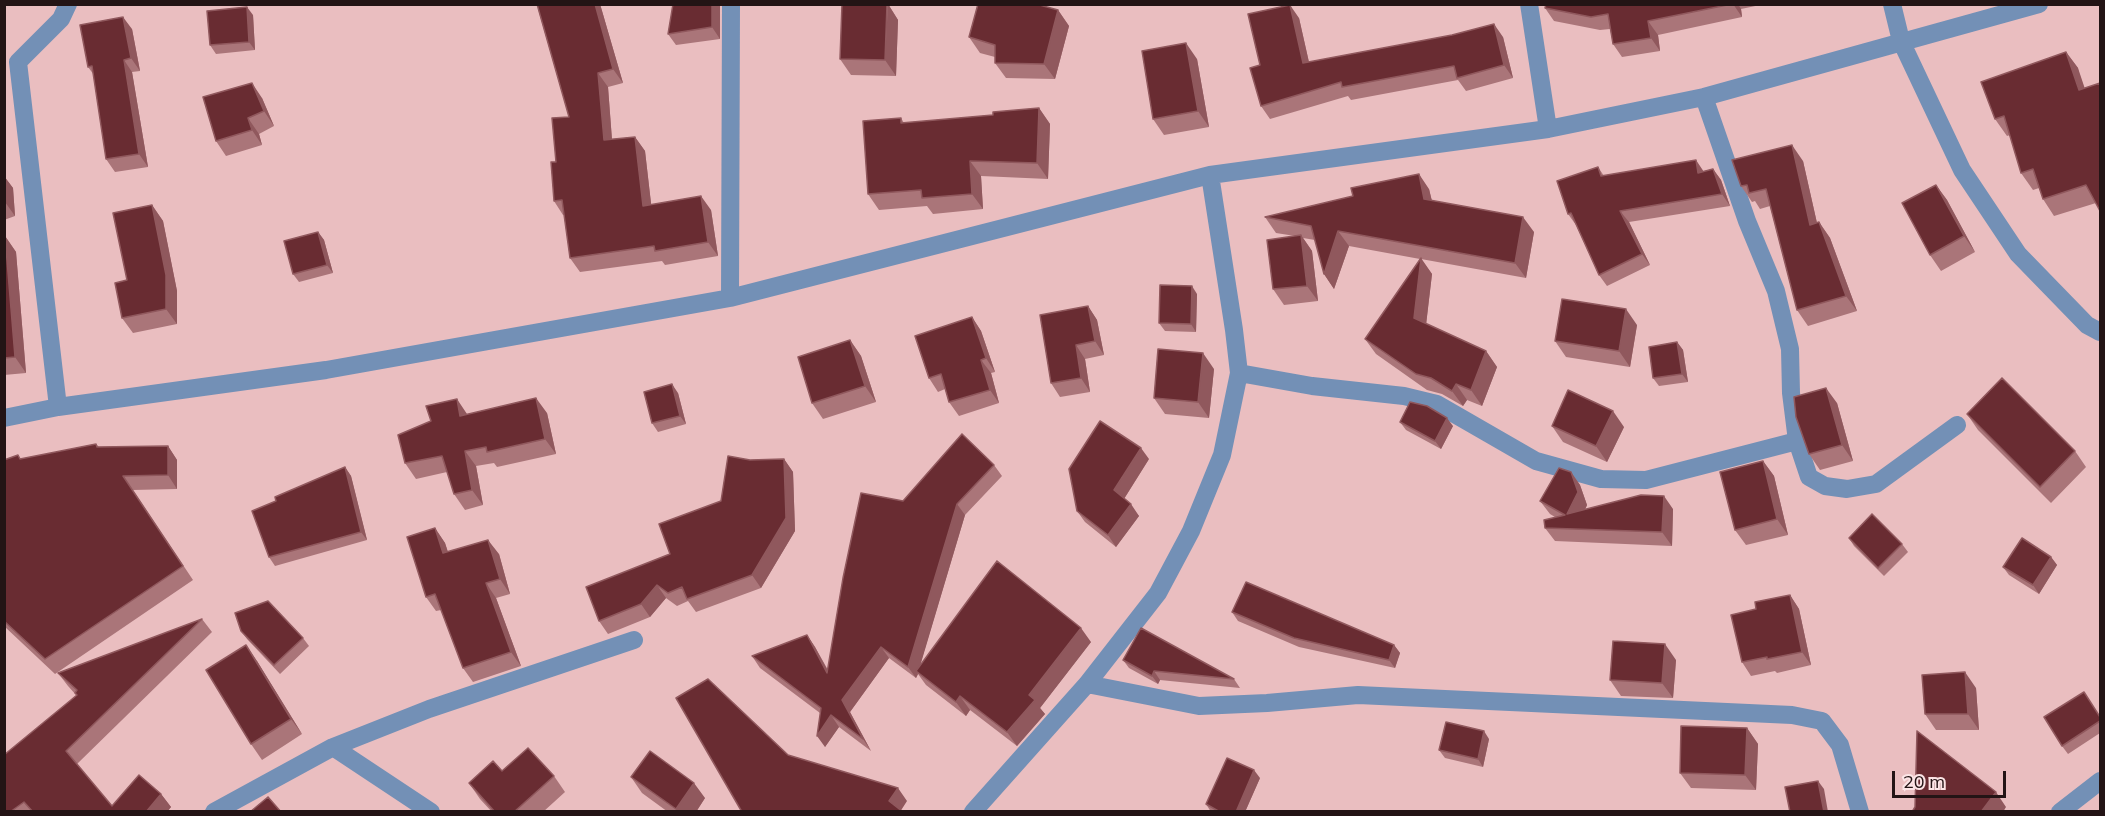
<!DOCTYPE html>
<style>
body{margin:0}
#map{position:relative;width:2105px;height:816px;overflow:hidden;background:#eabec0;font-family:Mulish,sans-serif}
canvas{display:block}
.frame{position:absolute;inset:0;border:6px solid #231415;pointer-events:none}
.scale{position:absolute;left:1892px;top:771px;width:114px;height:27px;box-sizing:border-box;border:3px solid #231415;border-top:0;padding-left:8px;font-size:18px;line-height:21px;white-space:nowrap;color:#231415;-webkit-text-stroke:4px #fce5e6;paint-order:stroke}
</style>
<div id="map">
<canvas width="2105" height="816"></canvas>
<div class="frame"></div>
<div class="scale">20 m</div>
</div>
<script>
const g = document.querySelector('canvas').getContext('2d');
g.lineJoin = 'round';
const shape = rows => new Path2D(rows.map(r => 'M' + r).join(''));
function stroke(path, color, width, dash) { g.strokeStyle = color; g.lineWidth = width; g.lineCap = dash ? 'butt' : 'round'; g.setLineDash(dash || []); g.stroke(path); }
function paint(path, color) { g.fillStyle = color; g.fill(path, 'evenodd'); }
const minor = shape([
 [1529,4,1548,129],
 [1892,4,1901,41,1962,170,2018,254,2087,325,2100,332],
 [1704,97,1747,221,1776,291,1790,349,1791,393,1797,441,1809,477,1825,486,1847,489,1876,484,1957,425],
 [730,298,731,4],
 [1239,373,1312,386,1404,396,1437,404,1536,461,1601,479,1646,480,1797,441],
 [58,407,18,62,61,19,68,4],
 [4,418,58,407,326,370,730,298,1210,175,1548,129,1704,97,2039,4],
 [1087,684,1199,706,1267,703,1358,695,1792,715,1822,721,1840,745,1860,812],
 [333,747,431,812],
 [214,812,333,747,429,709,634,640],
 [973,812,1087,684,1158,593,1191,531,1222,455,1239,373,1234,330,1210,175],
 [2060,812,2100,781]
]);
const wall = shape([
 [600,4,623,83,608,87,612,139,635,137,645,151,651,204,711,210,718,256,665,265,662,261,580,272,570,258,564,215,563,215,554,201,556,162,569,117,538,9],
 [673,4,720,4,720,39,676,45,668,34],
 [888,4,898,20,896,76,851,75,840,59],
 [1546,4,1765,4,1741,9,1742,17,1658,35,1660,51,1622,57,1613,44,1610,29,1600,30,1554,21,1545,8],
 [1058,10,1069,26,1055,79,1006,78,995,63,995,57,980,53,969,37],
 [253,15,255,50,216,54,210,45],
 [1299,18,1309,62,1503,37,1513,78,1466,91,1458,80,1351,100,1348,96,1270,119,1261,106,1260,65],
 [132,29,140,71,132,72,148,167,115,172,106,159,94,75,88,67],
 [2066,52,2078,68,2096,203,2054,216,2043,199,2039,188,2033,190,2021,173,2010,135,2007,136,1995,119],
 [1197,59,1209,127,1164,135,1153,119],
 [262,98,274,126,259,134,262,145,226,156,216,141],
 [1039,108,1050,124,1048,179,981,176,983,209,933,214,927,206,879,210,868,194,901,118,904,123,993,115],
 [1803,161,1817,223,1819,222,1830,238,1857,311,1808,326,1797,310,1770,206,1760,209,1755,201,1752,202,1741,186],
 [1598,167,1604,176,1704,171,1713,169,1721,180,1730,206,1629,222,1650,265,1607,286,1599,275,1576,225,1568,214],
 [4,176,13,188,15,216,4,220],
 [1936,185,1947,200,1975,252,1941,271,1930,255],
 [1429,189,1432,201,1534,232,1526,278,1421,259,1432,274,1426,324,1486,351,1497,367,1482,406,1467,400,1463,406,1442,394,1427,390,1376,354,1365,339,1420,259,1349,246,1334,289,1324,274,1315,240,1303,238,1312,251,1318,301,1284,305,1273,289,1295,236,1276,233,1265,217],
 [152,205,163,221,177,291,177,324,133,333,122,318,127,280],
 [318,232,324,240,333,273,299,282,293,274],
 [5,236,16,252,26,373,4,375],
 [1197,294,1196,332,1165,331,1159,323],
 [1088,306,1097,320,1104,355,1085,359,1090,392,1060,397,1051,383],
 [972,317,981,331,995,372,991,373,999,403,959,416,949,402,945,389,938,392,929,378],
 [1637,325,1630,367,1566,357,1555,341],
 [850,340,861,356,876,402,823,419,812,403],
 [1677,342,1683,350,1688,382,1659,386,1653,378],
 [1214,369,1209,418,1165,414,1154,398],
 [678,393,686,424,658,432,652,423],
 [1837,403,1853,461,1820,470,1809,454],
 [547,413,556,454,497,467,494,463,476,466,483,505,465,510,454,494,447,472,416,479,405,463,467,414],
 [1967,414,2075,451,2086,467,2051,503,1978,430],
 [1400,422,1453,426,1441,449,1406,430],
 [1552,426,1624,427,1607,462,1563,442],
 [96,444,99,447,168,446,177,460,177,489,133,490,193,580,55,674,4,626,4,460,21,459],
 [784,459,793,472,795,531,761,588,696,612,688,601,677,606,666,598,650,617,608,634,599,621,670,554,721,501,750,460],
 [1149,459,1124,499,1139,516,1116,547,1085,522,1077,511],
 [1763,461,1774,476,1788,535,1746,545,1735,530],
 [994,465,1002,476,965,515,920,665,1091,642,1040,708,1045,714,1017,746,970,710,966,716,926,685,918,674,916,678,889,658,850,712,871,751,839,727,825,747,820,713,760,668,752,656,807,635,815,647,828,670,903,501],
 [345,467,351,476,367,540,275,566,269,557,276,501],
 [1571,472,1580,485,1587,505,1585,510,1673,509,1672,546,1555,541,1545,528,1555,517,1550,514,1540,501],
 [435,528,445,543,448,552,499,554,510,594,496,598,521,666,473,682,463,668,441,610,436,611,426,597],
 [1849,538,1902,544,1908,552,1884,576,1854,546],
 [2051,557,2057,565,2039,594,2009,575,2003,567],
 [1790,595,1799,609,1811,665,1777,673,1775,671,1751,676,1742,662,1756,609],
 [1232,612,1394,645,1400,653,1395,668,1299,647,1238,621],
 [202,619,212,632,77,764,112,806,161,794,171,807,167,812,4,812,77,696,68,686,58,673],
 [241,631,303,638,309,646,280,674,247,639],
 [1123,660,1234,679,1240,688,1160,680,1158,684,1129,668],
 [1676,660,1673,698,1621,696,1610,680],
 [257,661,302,734,262,760,251,744],
 [1976,688,1979,730,1936,730,1925,714],
 [2100,717,2100,733,2068,754,2062,746],
 [1747,728,1758,744,1756,790,1691,788,1680,773],
 [1489,739,1483,767,1445,758,1439,750],
 [502,771,554,776,565,792,543,812,492,812,480,799,469,783],
 [631,777,705,798,696,812,668,812,642,793],
 [1260,778,1245,812,1211,812,1206,804]
]);
const shadedWall = shape([
 [595,4,600,4,623,83,613,69],
 [712,4,720,4,720,39,712,27],
 [888,4,898,20,896,76,885,60],
 [1733,4,1738,4,1741,9,1742,17],
 [1290,5,1299,18,1312,76,1303,63],
 [247,7,253,15,255,50,249,42],
 [1058,10,1069,26,1055,79,1044,64],
 [123,17,132,29,140,71,131,58],
 [1648,21,1658,35,1660,51,1651,38],
 [1494,24,1503,37,1513,78,1504,65],
 [1186,43,1197,59,1209,127,1198,111],
 [2066,52,2078,68,2091,107,2079,90],
 [124,60,132,72,148,167,139,154],
 [598,73,608,87,613,154,604,140],
 [252,83,262,98,274,126,264,111],
 [1039,108,1050,124,1048,179,1037,163],
 [248,118,259,134,262,145,252,130],
 [635,137,645,151,653,220,643,206],
 [1792,145,1803,161,1821,241,1810,225],
 [1696,160,1704,172,1698,173],
 [970,161,981,176,983,209,972,194],
 [1713,169,1721,180,1730,206,1722,194],
 [1419,174,1429,189,1435,214,1424,199],
 [4,176,13,188,15,216,5,202],
 [1936,185,1947,200,1975,252,1964,236],
 [701,196,711,210,718,256,708,242],
 [152,205,163,221,177,291,177,324,166,309],
 [1620,211,1629,222,1650,265,1642,254],
 [1523,217,1534,232,1526,278,1515,263],
 [1819,222,1830,238,1857,311,1846,296],
 [1338,231,1349,246,1334,289,1324,274],
 [318,232,324,240,333,273,327,265],
 [1301,235,1312,251,1318,301,1307,286],
 [5,236,16,252,26,373,15,357],
 [1421,258,1432,274,1425,334,1414,318],
 [1192,286,1197,294,1196,332,1191,324],
 [1088,306,1097,320,1104,355,1095,341],
 [1626,309,1637,325,1630,367,1619,351],
 [972,317,981,331,995,372,986,358],
 [850,340,861,356,876,402,865,386],
 [1677,342,1683,350,1688,382,1682,374],
 [1076,345,1085,359,1090,392,1081,378],
 [1486,351,1497,367,1482,406,1471,390],
 [1203,353,1214,369,1209,418,1198,402],
 [981,360,991,373,999,403,990,390],
 [672,384,678,393,686,424,680,416],
 [1456,384,1467,400,1463,406,1452,391],
 [1826,388,1837,403,1853,461,1842,445],
 [536,398,547,413,556,454,545,439],
 [457,399,467,414,460,416],
 [1613,411,1624,427,1607,462,1596,446],
 [1447,418,1453,426,1441,449,1435,441],
 [168,446,177,460,177,489,168,475],
 [1141,448,1149,459,1122,502,1114,490],
 [465,451,476,466,483,505,472,490],
 [784,459,793,472,795,531,761,588,752,575],
 [1763,461,1774,476,1788,535,1777,519],
 [345,467,351,476,367,540,361,532],
 [1571,472,1580,485,1587,505,1577,527,1567,514],
 [1664,496,1673,509,1672,546,1662,532],
 [957,504,965,515,918,673,916,671,918,674,916,678,908,667],
 [1131,504,1139,516,1116,547,1108,535],
 [435,528,445,543,453,568,443,553],
 [488,540,499,554,510,594,500,579],
 [2051,557,2057,565,2039,594,2033,585],
 [486,583,496,598,521,666,511,652],
 [657,585,666,598,650,617,641,604],
 [1790,595,1799,609,1811,665,1802,652],
 [1081,628,1091,642,1040,708,1045,714,1017,746,1007,732,1029,695],
 [807,635,815,647,835,684,827,673],
 [1665,644,1676,660,1673,698,1662,683],
 [246,645,257,661,302,734,291,719],
 [1394,645,1400,653,1395,668,1389,660],
 [881,647,889,658,850,712,871,751,863,739,842,700],
 [1154,671,1160,680,1158,684,1152,676],
 [1965,672,1976,688,1979,730,1968,714],
 [960,696,970,710,966,716,956,702],
 [831,715,839,727,825,747,817,736],
 [1747,728,1758,744,1756,790,1745,775],
 [1484,731,1489,739,1483,767,1478,759],
 [1254,770,1260,778,1245,812,1236,812],
 [1818,781,1824,789,1828,812,1824,812],
 [694,783,705,798,696,812,677,812,676,809],
 [898,788,907,801,900,812,889,801],
 [1996,792,2006,807,2003,812,1981,812],
 [161,794,171,807,167,812,146,812]
]);
const building = shape([
 [537,4,595,4,613,69,598,73,604,140,635,137,643,206,701,196,708,242,655,251,654,246,570,258,562,200,554,201,551,162,556,162,552,118,569,117,537,4],
 [673,4,712,4,712,27,668,34,673,4],
 [842,4,887,4,885,60,840,59,842,4],
 [978,4,1036,4,1058,10,1044,64,995,63,995,45,969,37,978,4],
 [1546,4,1732,4,1648,21,1651,38,1613,44,1608,14,1591,17,1545,8,1546,4],
 [1290,5,1303,63,1452,35,1494,24,1504,65,1457,78,1454,66,1342,87,1341,82,1261,106,1250,68,1260,65,1248,14,1290,5],
 [247,7,249,42,210,45,207,11,247,7],
 [123,17,131,58,124,60,139,154,106,159,92,66,88,67,80,25,123,17],
 [1186,43,1198,111,1153,119,1142,51,1186,43],
 [2066,52,2079,90,2100,83,2100,211,2086,185,2043,199,2033,169,2021,173,2004,116,1995,119,1981,82,2066,52],
 [252,83,264,111,248,118,252,130,216,141,203,97,252,83],
 [1039,108,1037,163,970,161,972,194,922,198,921,190,868,194,863,121,901,118,901,123,993,115,993,112,1039,108],
 [1792,145,1810,225,1819,222,1846,296,1797,310,1766,189,1749,193,1747,185,1741,186,1732,160,1792,145],
 [1696,160,1698,173,1713,169,1722,194,1620,211,1642,254,1599,275,1571,213,1568,214,1557,181,1598,167,1601,176,1696,160],
 [1419,174,1424,199,1523,217,1515,263,1338,231,1324,274,1311,226,1265,217,1353,196,1351,188,1419,174],
 [1936,185,1964,236,1930,255,1902,203,1936,185],
 [152,205,166,275,166,309,122,318,115,283,127,280,113,213,152,205],
 [318,232,327,265,293,274,284,241,318,232],
 [1301,235,1307,286,1273,289,1267,240,1301,235],
 [5,236,15,357,4,358,4,236,5,236],
 [1421,258,1414,318,1486,351,1471,390,1456,384,1452,391,1431,378,1416,374,1365,339,1421,258],
 [1160,285,1192,286,1191,324,1159,323,1160,285],
 [1562,299,1626,309,1619,351,1555,341,1562,299],
 [1088,306,1095,341,1076,345,1081,378,1051,383,1040,315,1088,306],
 [972,317,986,358,981,360,990,390,949,402,941,374,929,378,915,336,972,317],
 [850,340,865,386,812,403,798,357,850,340],
 [1677,342,1682,374,1653,378,1649,347,1677,342],
 [1158,349,1203,353,1198,402,1154,398,1158,349],
 [2002,378,2075,451,2040,487,1967,414,2002,378],
 [672,384,680,416,652,423,644,392,672,384],
 [1826,388,1842,445,1809,454,1796,417,1794,397,1826,388],
 [1568,390,1613,411,1596,446,1552,426,1568,390],
 [536,398,545,439,487,452,486,447,465,451,472,490,454,494,442,456,405,463,398,435,431,421,426,406,457,399,460,416,536,398],
 [1410,402,1427,406,1447,418,1435,441,1400,422,1410,402],
 [1100,421,1141,448,1114,490,1131,504,1108,535,1077,511,1069,469,1100,421],
 [962,434,994,465,957,504,908,667,881,647,842,700,863,739,831,715,817,736,821,708,752,656,807,635,827,673,843,578,861,493,903,501,962,434],
 [96,444,97,447,168,446,168,475,123,476,183,566,45,659,4,621,4,460,18,455,20,459,96,444],
 [728,456,750,460,784,459,786,518,752,575,687,599,682,587,668,593,657,585,641,604,599,621,586,587,670,554,659,524,721,501,728,456],
 [1763,461,1777,519,1735,530,1720,472,1763,461],
 [345,467,361,532,269,557,252,511,276,501,275,497,345,467],
 [1559,468,1571,472,1578,492,1567,514,1641,495,1664,496,1662,532,1545,528,1544,520,1565,515,1540,501,1559,468],
 [1872,514,1902,544,1878,568,1849,538,1872,514],
 [435,528,443,553,488,540,500,579,486,583,511,652,463,668,435,594,426,597,407,537,435,528],
 [2022,538,2051,557,2033,585,2003,567,2022,538],
 [997,561,1081,628,1029,695,1035,700,1007,732,960,696,956,702,916,671,997,561],
 [1246,582,1394,645,1389,660,1294,638,1232,612,1246,582],
 [1790,595,1802,652,1767,659,1767,657,1742,662,1731,615,1756,609,1755,602,1790,595],
 [268,601,303,638,274,665,241,631,235,613,268,601],
 [202,619,66,751,112,806,139,775,161,794,146,812,33,812,24,802,10,812,4,812,4,755,77,695,75,693,77,690,58,673,202,619],
 [1141,628,1234,679,1154,671,1152,676,1123,660,1141,628],
 [1613,641,1665,644,1662,683,1610,680,1613,641],
 [246,645,291,719,251,744,206,670,246,645],
 [1965,672,1968,714,1925,714,1922,675,1965,672],
 [708,679,788,755,898,788,889,801,903,812,742,812,676,698,708,679],
 [2084,692,2100,717,2100,721,2062,746,2044,717,2084,692],
 [1446,722,1484,731,1478,759,1439,750,1446,722],
 [1681,726,1747,728,1745,775,1680,773,1681,726],
 [1917,731,1996,792,1981,812,1912,812,1915,807,1917,731],
 [528,748,554,776,514,812,495,812,469,783,493,761,502,771,528,748],
 [650,751,694,783,676,809,631,777,650,751],
 [1227,758,1254,770,1236,812,1220,812,1206,804,1227,758],
 [1818,781,1824,812,1790,812,1785,787,1818,781],
 [268,797,281,812,250,812,268,797]
]);
stroke(minor, '#7390b6', 18);
paint(wall, '#aa7579');
paint(shadedWall, '#90585d');
paint(building, '#692c32');
stroke(building, '#90585d', 1.5);
</script>
